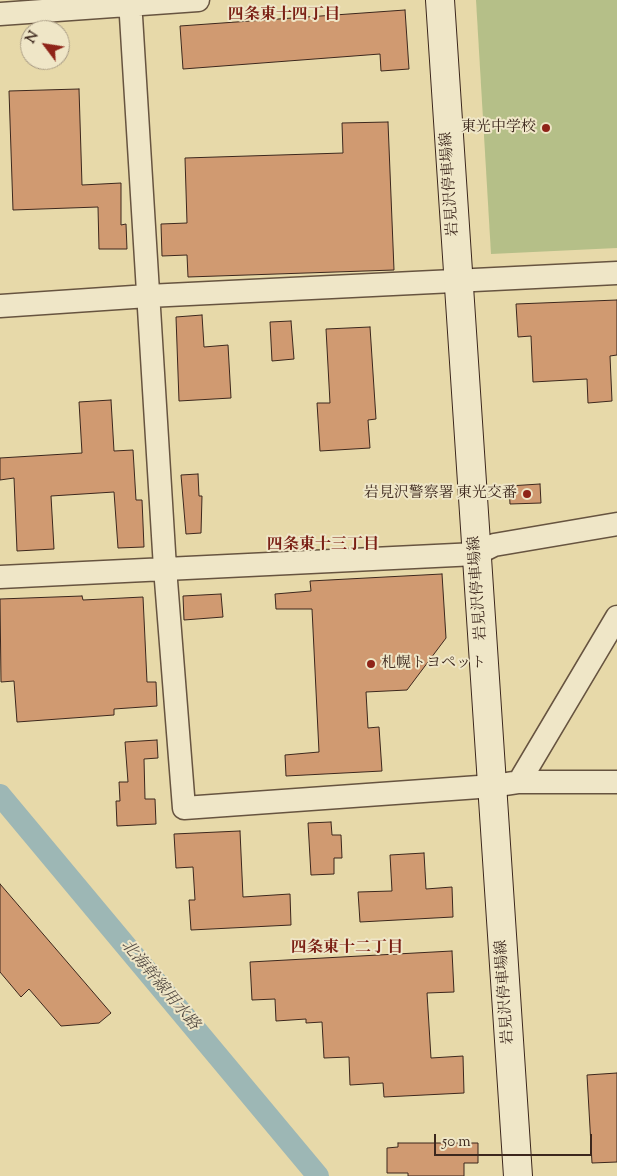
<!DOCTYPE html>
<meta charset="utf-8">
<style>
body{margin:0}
#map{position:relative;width:617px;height:1176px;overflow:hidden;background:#e7d9a9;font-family:"Sorts Mill Goudy",serif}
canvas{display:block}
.north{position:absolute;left:20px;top:20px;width:50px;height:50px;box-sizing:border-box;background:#efe6c7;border:1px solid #a79a83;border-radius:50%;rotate:301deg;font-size:14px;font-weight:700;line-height:20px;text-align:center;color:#3c271d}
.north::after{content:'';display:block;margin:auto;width:18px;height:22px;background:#8f2418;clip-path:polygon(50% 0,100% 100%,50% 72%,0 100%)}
.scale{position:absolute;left:434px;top:1134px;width:158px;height:22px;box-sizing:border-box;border:2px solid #3c271d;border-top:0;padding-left:6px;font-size:15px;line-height:18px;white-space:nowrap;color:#3c271d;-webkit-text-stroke:4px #efe6c7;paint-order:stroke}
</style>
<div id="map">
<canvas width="617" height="1176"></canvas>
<div class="north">N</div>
<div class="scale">50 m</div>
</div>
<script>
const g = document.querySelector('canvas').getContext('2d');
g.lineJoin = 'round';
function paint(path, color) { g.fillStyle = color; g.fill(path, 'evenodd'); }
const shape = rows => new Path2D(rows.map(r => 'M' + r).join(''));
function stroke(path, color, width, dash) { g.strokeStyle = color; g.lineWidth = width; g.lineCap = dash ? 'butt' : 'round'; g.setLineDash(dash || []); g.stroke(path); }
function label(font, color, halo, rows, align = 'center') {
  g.font = font + ' "Sorts Mill Goudy","Noto Serif JP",serif'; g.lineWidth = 4; g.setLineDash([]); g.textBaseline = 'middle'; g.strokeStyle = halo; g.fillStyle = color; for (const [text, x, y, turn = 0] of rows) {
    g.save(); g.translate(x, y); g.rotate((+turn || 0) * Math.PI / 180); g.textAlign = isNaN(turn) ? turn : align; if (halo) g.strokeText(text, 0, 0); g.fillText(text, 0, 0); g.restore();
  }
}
const green = shape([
 [476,0,617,0,617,248,491,254]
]);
const canal = shape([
 [0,795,318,1176]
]);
const building = shape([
 [405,10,409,69,381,71,380,54,183,69,180,26,405,10],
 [79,89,82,185,121,183,121,225,126,224,127,249,99,249,98,207,13,210,9,91,79,89],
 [388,122,394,270,188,277,187,255,162,256,161,224,187,223,185,158,343,153,342,123,388,122],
 [617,300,617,355,610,356,612,401,588,403,587,379,533,382,531,336,518,337,516,304,617,300],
 [202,315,204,347,228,345,231,398,179,401,176,317,202,315],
 [291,321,294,359,272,361,270,322,291,321],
 [370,327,376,419,368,420,370,448,320,451,317,403,330,403,326,329,370,327],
 [111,400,114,451,133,450,136,500,142,500,144,547,118,548,114,492,51,496,54,549,17,551,14,478,0,480,0,458,82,453,79,402,111,400],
 [198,474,199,496,202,496,201,533,186,534,181,475,198,474],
 [540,484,541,503,510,504,509,486,540,484],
 [442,574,446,638,407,690,366,692,368,728,379,727,382,771,286,776,285,755,319,752,312,609,276,609,275,594,311,591,310,581,442,574],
 [221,594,223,617,184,620,183,596,221,594],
 [82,596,83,600,143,597,147,682,156,682,157,706,114,709,114,715,17,722,14,681,1,682,0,599,82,596],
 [157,740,158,758,144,759,145,799,155,799,156,824,117,826,116,801,120,801,119,782,128,782,125,742,157,740],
 [331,822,332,835,341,835,342,858,334,858,334,874,311,875,308,823,331,822],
 [240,831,243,897,290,894,291,925,191,930,189,900,195,900,193,867,176,868,174,834,240,831],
 [424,853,426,889,452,887,453,917,360,922,358,892,392,891,390,855,424,853],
 [0,884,111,1013,99,1023,61,1026,29,989,21,997,0,972,0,884],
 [452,951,454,992,427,993,431,1058,463,1056,464,1093,384,1097,383,1083,350,1085,349,1057,324,1058,322,1022,306,1023,306,1019,276,1021,275,999,252,1000,250,962,452,951],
 [617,1073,617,1162,592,1163,587,1075,617,1073],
 [398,1143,478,1143,478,1163,464,1163,464,1176,408,1176,408,1173,387,1173,387,1148,398,1147,398,1143]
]);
const street = shape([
 [130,0,165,568,184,808,493,786,519,782,617,782],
 [0,14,198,0],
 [0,306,148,296,617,273],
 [0,577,476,554,494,545,617,524],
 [519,782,617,617]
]);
const secondary = shape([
 [440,0,518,1176]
]);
const markers = [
 [546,128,5,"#8f2418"],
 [527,494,5,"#8f2418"],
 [371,664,5,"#8f2418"]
];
const poiNames = [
 ["東光中学校",536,128],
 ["岩見沢警察署 東光交番",517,494],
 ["札幌トヨペット",381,664,"left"]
];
const streetNames = [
 ["岩見沢停車場線",451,184,-94],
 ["岩見沢停車場線",479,588,-94],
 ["岩見沢停車場線",506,992,-94]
];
const neighbourhoodNames = [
 ["四条東十四丁目",284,16],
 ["四条東十三丁目",323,546],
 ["四条東十二丁目",347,949]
];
const waterNames = [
 ["北海幹線用水路",159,986,50]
];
paint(green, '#b5bf88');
stroke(canal, '#9db7b5', 22);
paint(building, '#d09a71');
stroke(building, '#3c271d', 1);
stroke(street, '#675440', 25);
stroke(secondary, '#3c271d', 30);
stroke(street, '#efe6c7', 22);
stroke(secondary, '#efe6c7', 28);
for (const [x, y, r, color] of markers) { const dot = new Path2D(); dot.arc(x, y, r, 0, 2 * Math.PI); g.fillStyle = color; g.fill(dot); stroke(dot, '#efe6c7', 2); }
label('15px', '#3c271d', '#efe6c7', poiNames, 'right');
label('15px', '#3c271d', '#efe6c7', streetNames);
label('bold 16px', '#7a1f14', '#efe6c7', neighbourhoodNames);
label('italic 16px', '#544b43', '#efe6c7', waterNames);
</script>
